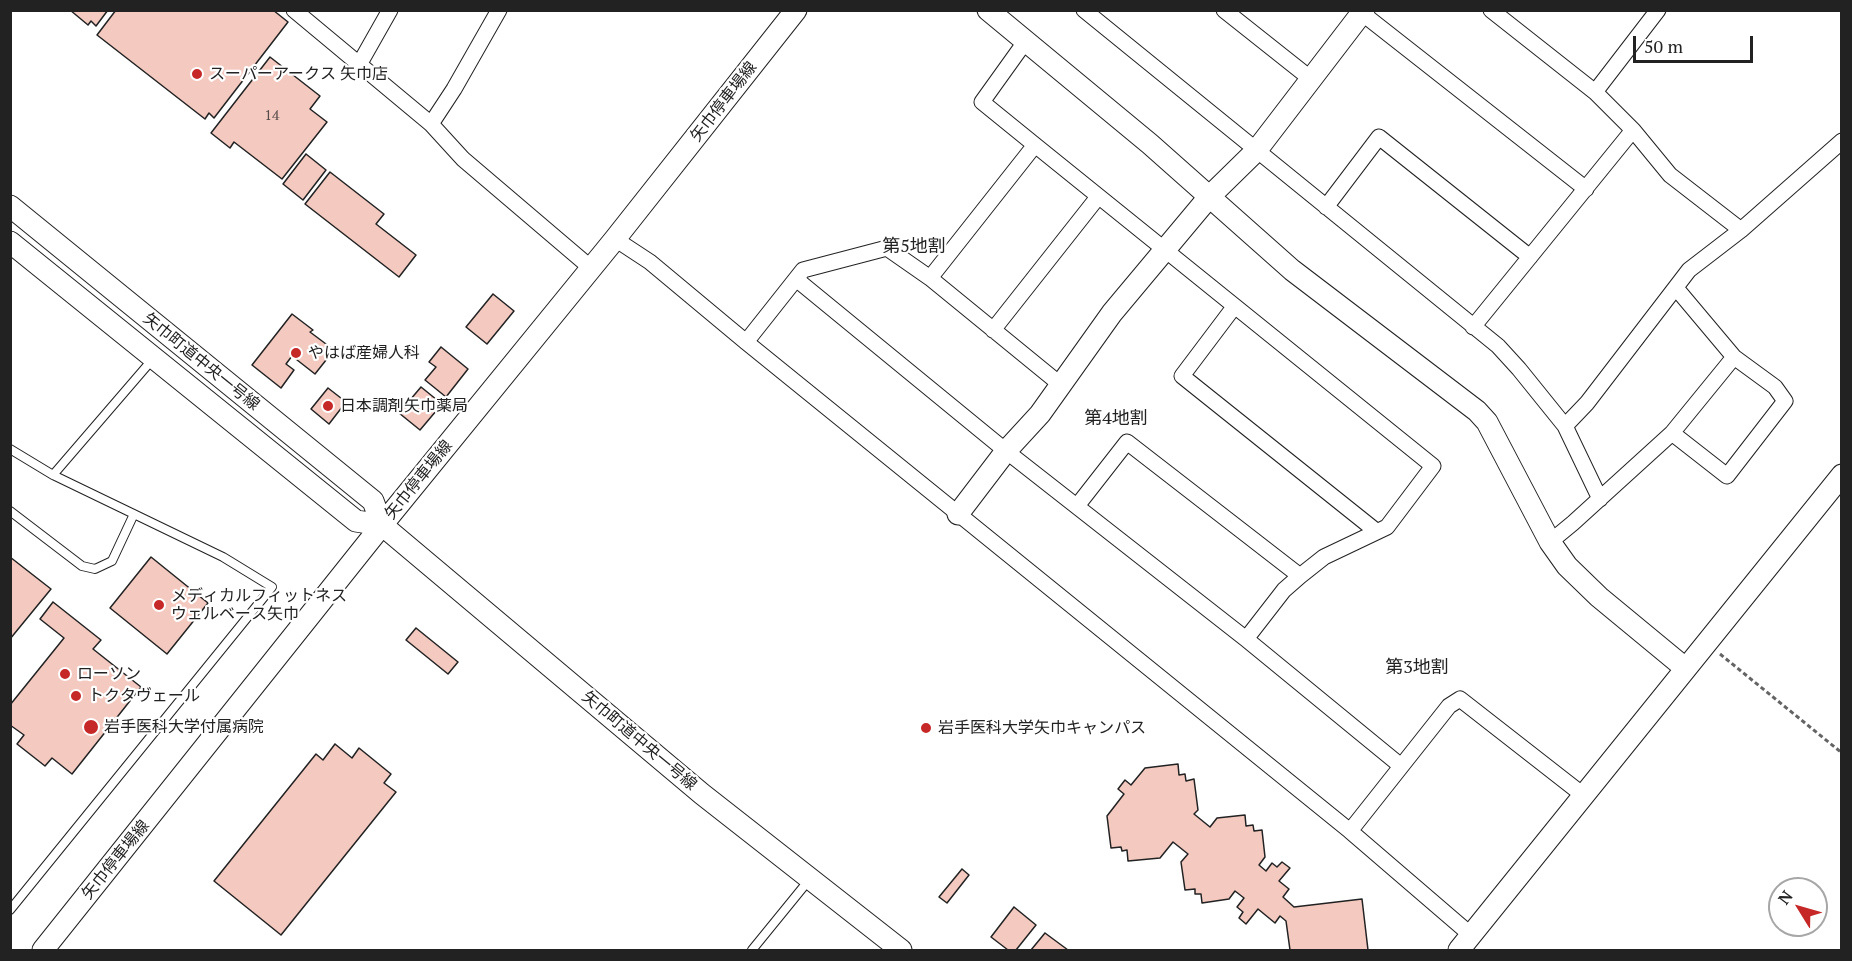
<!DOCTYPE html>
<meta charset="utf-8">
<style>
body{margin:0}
#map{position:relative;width:1852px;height:961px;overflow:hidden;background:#fff;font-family:"PT Serif",serif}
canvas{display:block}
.frame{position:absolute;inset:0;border:12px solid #222;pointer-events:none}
.north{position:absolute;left:1768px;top:877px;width:60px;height:60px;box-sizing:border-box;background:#fff;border:2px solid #a7a7a7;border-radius:50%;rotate:307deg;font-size:16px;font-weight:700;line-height:24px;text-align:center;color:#222}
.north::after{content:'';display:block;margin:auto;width:21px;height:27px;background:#c62828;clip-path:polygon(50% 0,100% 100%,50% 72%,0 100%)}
.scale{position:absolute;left:1633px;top:36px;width:120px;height:27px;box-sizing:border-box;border:3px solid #222;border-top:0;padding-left:8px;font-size:18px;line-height:21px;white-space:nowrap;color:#222;-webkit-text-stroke:4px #fff;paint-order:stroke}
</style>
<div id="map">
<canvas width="1852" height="961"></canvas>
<div class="frame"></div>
<div class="north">N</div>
<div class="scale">50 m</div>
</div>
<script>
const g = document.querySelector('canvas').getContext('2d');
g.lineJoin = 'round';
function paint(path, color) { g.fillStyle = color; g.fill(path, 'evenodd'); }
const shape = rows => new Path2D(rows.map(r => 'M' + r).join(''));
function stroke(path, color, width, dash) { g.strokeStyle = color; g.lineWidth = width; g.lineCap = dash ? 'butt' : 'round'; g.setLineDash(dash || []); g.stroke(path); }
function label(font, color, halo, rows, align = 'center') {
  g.font = font + ' "PT Serif","Noto Sans JP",serif'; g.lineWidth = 4.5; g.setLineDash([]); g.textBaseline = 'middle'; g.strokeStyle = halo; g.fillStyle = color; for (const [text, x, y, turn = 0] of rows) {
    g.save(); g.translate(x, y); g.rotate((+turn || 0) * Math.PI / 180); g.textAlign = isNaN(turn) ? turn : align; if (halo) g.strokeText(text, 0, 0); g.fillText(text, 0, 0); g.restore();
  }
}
const building = shape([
 [70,10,108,10,96,26,91,21,88,25,70,10],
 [116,10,273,10,288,22,214,118,209,113,205,119,97,35,116,10],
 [270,57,320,96,310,109,327,122,282,179,234,142,230,148,211,133,270,57],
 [306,154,326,170,303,200,283,184,306,154],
 [330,172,384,214,376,224,416,255,399,277,305,204,330,172],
 [493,294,514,311,487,344,466,327,493,294],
 [292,314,313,330,310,332,334,350,315,374,292,356,286,364,294,370,281,388,252,365,292,314],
 [441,347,468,369,446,397,425,380,436,367,429,362,441,347],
 [421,387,442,404,420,430,399,413,421,387],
 [328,388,346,402,329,424,311,409,328,388],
 [10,557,51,589,10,639,10,557],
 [151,557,208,603,167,654,110,608,151,557],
 [53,602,101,640,93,649,141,687,72,774,52,758,45,766,17,744,24,735,10,725,10,705,64,638,40,619,53,602],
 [416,628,458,662,448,674,406,640,416,628],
 [335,744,352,758,359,748,391,774,384,783,396,792,281,935,214,881,316,754,323,760,335,744],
 [1178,764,1179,775,1185,774,1186,781,1194,779,1198,810,1194,814,1210,827,1217,818,1245,815,1246,826,1253,825,1254,831,1262,830,1265,857,1259,865,1266,871,1272,863,1277,867,1282,862,1290,868,1279,881,1289,889,1283,897,1294,907,1362,899,1368,950,1290,950,1286,921,1280,916,1275,923,1258,909,1246,924,1239,918,1243,912,1237,907,1244,898,1235,891,1229,899,1202,903,1201,894,1195,894,1195,889,1185,890,1181,862,1188,854,1173,842,1160,858,1128,861,1127,850,1122,851,1121,847,1111,848,1107,816,1124,794,1118,789,1125,780,1131,785,1145,768,1178,764],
 [962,869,969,875,947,903,939,897,962,869],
 [1014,907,1036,925,1016,950,1008,950,991,937,1014,907],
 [1045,933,1068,950,1031,950,1045,933]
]);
const path = shape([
 [1720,654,1842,753]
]);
const lane = shape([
 [10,449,53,475,223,557,272,587,10,910],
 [53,475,152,360],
 [10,511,82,566,95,569,112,561,134,514],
 [752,950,809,880]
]);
const street = shape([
 [294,10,431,124,463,159,591,268],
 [1084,10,1498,346,1519,369,1565,426,1600,499],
 [1224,10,1311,79],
 [1358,10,1586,189],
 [1491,10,1595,92,1658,10],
 [1025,42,982,102,1035,145],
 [360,63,390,10],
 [1595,92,1633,130],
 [431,124,454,89,499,10],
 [1326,207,1379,137,1530,257],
 [615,239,650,262,746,342,1350,831,1471,935],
 [930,278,1035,145,1433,466,1387,527,1324,557,1300,576,1284,590,1246,639],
 [796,279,1006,451,1246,639,1401,766],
 [1234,307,1182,376,1376,531],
 [1473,327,1633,130,1670,175,1741,230],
 [993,330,1098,197],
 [746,342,803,270,887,248,930,278,1061,385],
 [1565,426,1587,403,1689,270,1741,230,1842,141],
 [1672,433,1727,476,1785,401,1775,387,1734,357,1676,288],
 [1077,506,1127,442,1300,576],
 [1550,542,1573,523,1672,433,1734,357],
 [1350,831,1449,706,1460,699,1583,795]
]);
const secondary = shape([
 [988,10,1150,144,1292,270,1477,411,1487,422,1550,542,1567,566,1599,597,1685,668],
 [10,206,373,501,382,525],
 [10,242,356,521,382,525,702,794,901,950],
 [958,514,1006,451,1040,414,1112,313,1209,197,1256,151,1364,10],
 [43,950,382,525,615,239,796,10],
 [1459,950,1842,475]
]);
const markers = [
 [197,74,6,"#c62828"],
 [296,353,6,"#c62828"],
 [328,406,6,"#c62828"],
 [159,605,6,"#c62828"],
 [65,674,6,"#c62828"],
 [76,696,6,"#c62828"],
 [91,727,8,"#c62828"],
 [926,728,6,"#c62828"]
];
const numberNames = [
 ["14",272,116]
];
const poiNames = [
 ["スーパーアークス 矢巾店",209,74],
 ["やはば産婦人科",308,353],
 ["日本調剤矢巾薬局",340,406],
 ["メディカルフィットネス",171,596],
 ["ウェルベース矢巾",171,614],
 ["ローソン",77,674],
 ["トクタヴェール",88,696],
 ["岩手医科大学付属病院",104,727],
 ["岩手医科大学矢巾キャンパス",938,728]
];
const streetNames = [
 ["矢巾停車場線",724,102,-52],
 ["矢巾町道中央一号線",201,362,39],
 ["矢巾停車場線",419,480,-51],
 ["矢巾町道中央一号線",639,741,40],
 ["矢巾停車場線",116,860,-51]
];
const neighbourhoodNames = [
 ["第5地割",914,247],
 ["第4地割",1116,419],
 ["第3地割",1417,668]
];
paint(building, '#f3c9c0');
stroke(building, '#222', 1.5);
stroke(lane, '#222', 10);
stroke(street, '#222', 17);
stroke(secondary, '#222', 23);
stroke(path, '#646464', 3, [4.5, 3]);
stroke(lane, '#fff', 8);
stroke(street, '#fff', 15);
stroke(secondary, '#fff', 21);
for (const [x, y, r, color] of markers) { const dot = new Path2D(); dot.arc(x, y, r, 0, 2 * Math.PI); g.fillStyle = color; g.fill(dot); stroke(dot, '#fff', 2); }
label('14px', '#564c4a', null, numberNames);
label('16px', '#222', '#fff', poiNames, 'left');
label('16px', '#222', '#fff', streetNames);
label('18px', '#222', '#fff', neighbourhoodNames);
</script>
